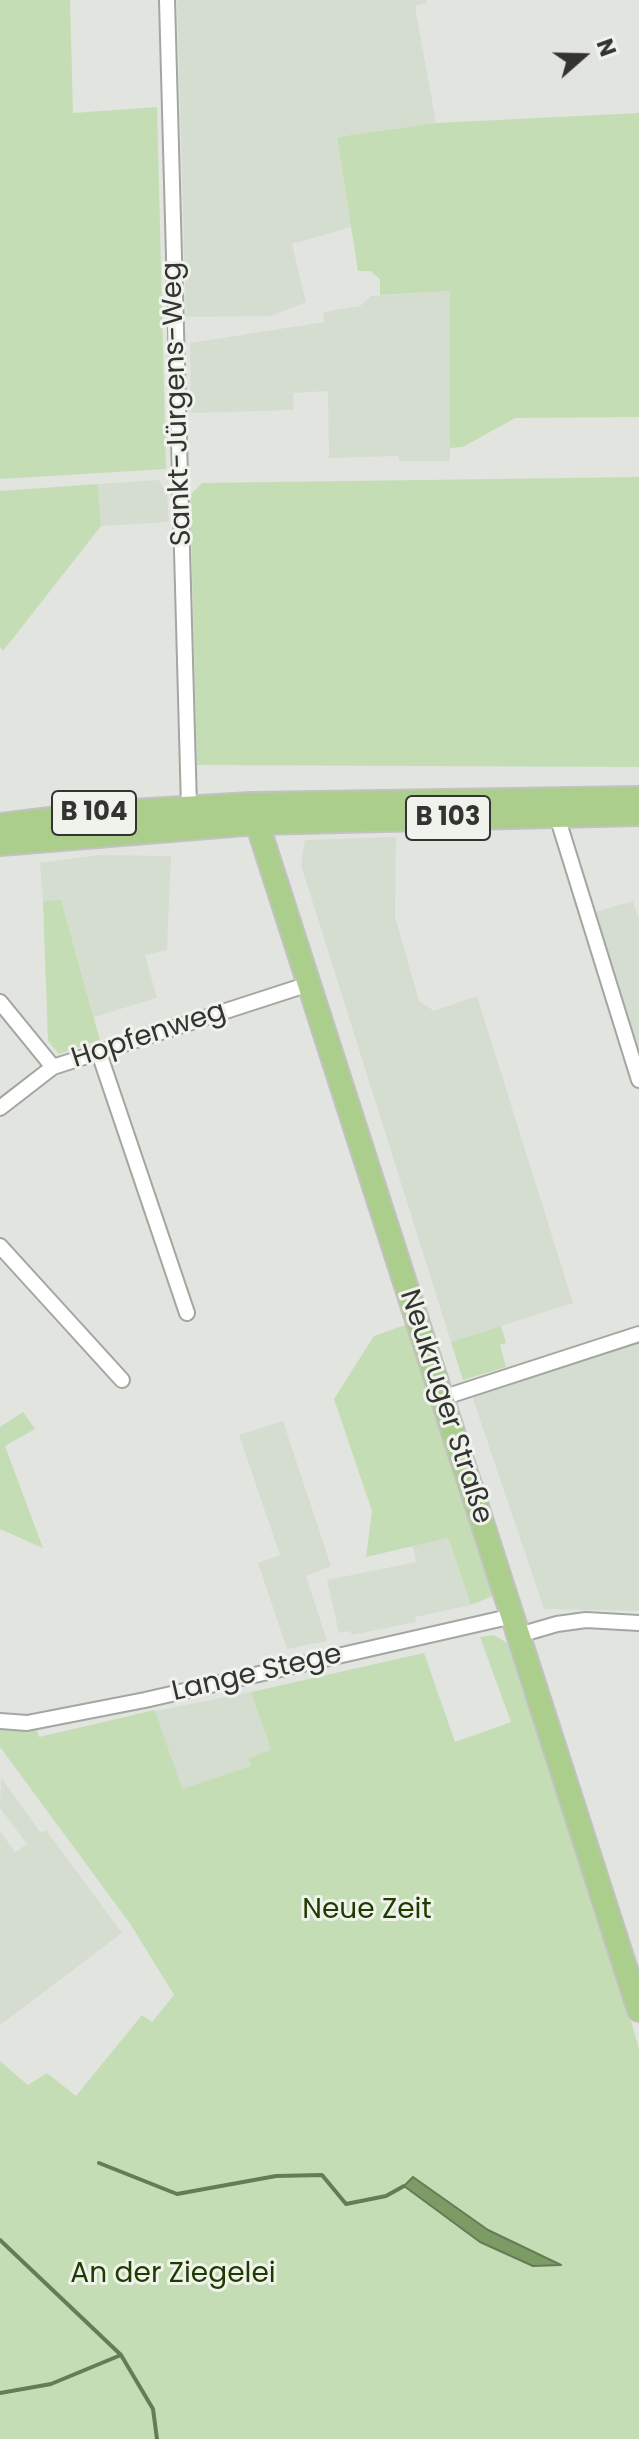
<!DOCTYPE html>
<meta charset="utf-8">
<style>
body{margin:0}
#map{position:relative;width:639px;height:2439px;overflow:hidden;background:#e2e5df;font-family:Poppins,sans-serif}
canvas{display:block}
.north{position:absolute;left:543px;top:16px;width:80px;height:80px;-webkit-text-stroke:6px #eff3ec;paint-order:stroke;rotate:70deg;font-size:22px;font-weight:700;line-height:32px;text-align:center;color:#333432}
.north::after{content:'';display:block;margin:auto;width:28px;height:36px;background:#333432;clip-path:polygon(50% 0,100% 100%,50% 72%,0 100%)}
</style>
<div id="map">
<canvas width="639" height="2439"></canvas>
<div class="north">N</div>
</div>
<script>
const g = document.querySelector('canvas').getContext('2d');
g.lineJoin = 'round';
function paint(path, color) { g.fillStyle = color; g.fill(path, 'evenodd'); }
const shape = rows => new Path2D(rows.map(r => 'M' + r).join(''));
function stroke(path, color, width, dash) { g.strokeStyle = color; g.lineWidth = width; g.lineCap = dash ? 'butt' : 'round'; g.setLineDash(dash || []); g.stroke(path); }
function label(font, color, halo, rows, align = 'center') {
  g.font = font + ' Poppins,sans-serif'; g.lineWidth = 6; g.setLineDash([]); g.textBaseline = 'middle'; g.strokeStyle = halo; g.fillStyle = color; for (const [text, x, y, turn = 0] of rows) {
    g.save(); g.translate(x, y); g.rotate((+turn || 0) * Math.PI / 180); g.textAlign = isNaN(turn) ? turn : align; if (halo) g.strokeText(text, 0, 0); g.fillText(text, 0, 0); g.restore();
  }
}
const built = shape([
 [177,0,426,0,427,3,415,6,436,123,337,137,351,227,292,244,306,302,271,316,186,317],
 [450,291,450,461,399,461,399,456,329,458,328,391,293,393,294,410,191,413,190,343,324,322,323,312,360,306,371,296],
 [159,480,167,494,169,522,101,526,98,484],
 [396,837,395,917,419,1001,434,1011,477,996,573,1303,451,1342,301,865,305,840],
 [99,855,171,856,167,950,145,955,157,998,94,1017,61,901,43,901,40,863],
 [633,901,639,920,639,1064,592,913],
 [639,1342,639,1611,544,1609,472,1396],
 [283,1421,331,1566,306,1576,327,1641,287,1649,258,1563,280,1555,239,1435],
 [448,1538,471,1605,415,1617,416,1622,352,1635,350,1631,339,1633,327,1580,416,1562,413,1546],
 [251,1692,271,1750,252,1766,181,1790,155,1711],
 [1,1777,41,1833,46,1830,122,1933,0,2025,0,1831,15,1852,27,1844,0,1808]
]);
const green = shape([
 [0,0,70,0,73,113,157,107,166,469,0,479],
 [639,113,639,417,515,418,463,447,450,448,450,291,380,295,380,279,370,271,358,271,337,137,436,123],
 [639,477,639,767,197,765,190,495,202,483],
 [98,484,101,526,3,651,0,647,0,491],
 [61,900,100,1040,59,1054,48,1041,43,901],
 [405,1325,411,1330,495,1595,471,1605,448,1538,366,1557,372,1511,334,1399,374,1336],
 [501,1326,506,1343,500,1345,506,1367,463,1380,451,1342],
 [23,1412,35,1429,5,1446,43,1548,0,1529,0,1427],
 [494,1635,507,1643,612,1953,639,2049,639,2439,0,2439,0,2061,28,2085,47,2073,76,2096,142,2015,152,2022,174,1995,131,1925,0,1747,0,1729,37,1730,39,1737,155,1710,182,1789,251,1766,249,1758,271,1750,251,1692,424,1653,455,1742,511,1722,480,1637]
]);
const water = shape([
 [413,2177,488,2230,561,2265,533,2266,480,2242,404,2186,413,2177]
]);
const stream = shape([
 [99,2163,177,2194,276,2176,322,2175,346,2204,386,2196,404,2186],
 [0,2240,121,2355,153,2409,157,2439],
 [0,2393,51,2384,121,2355]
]);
const street = shape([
 [167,0,189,807],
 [560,815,560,826,639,1080],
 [0,1002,53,1067],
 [99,1053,187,1313],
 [0,1108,53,1067,309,984],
 [0,1246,122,1380],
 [442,1398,639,1334],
 [519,1635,557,1624,586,1620,639,1623],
 [0,1721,27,1723,145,1700,513,1616]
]);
const primary = shape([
 [251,804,639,2010],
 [0,825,99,813,251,804,639,798],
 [0,844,256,823,639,814]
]);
const shields = [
 [94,813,84],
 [448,818,84]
];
const shieldNames = [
 ["B 104",94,813],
 ["B 103",448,818]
];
const streetNames = [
 ["Sankt-Jürgens-Weg",178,404,-92],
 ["Hopfenweg",149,1036,-18],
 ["Neukruger Straße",445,1407,72],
 ["Lange Stege",257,1674,-13]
];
const parkNames = [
 ["Neue Zeit",367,1911],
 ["An der Ziegelei",173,2275]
];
paint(built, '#d5ddd0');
paint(green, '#c5ddb5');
paint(water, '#7c9b65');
stroke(water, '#667c56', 2);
stroke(stream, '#667c56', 4);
stroke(street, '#a3a7a1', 18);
stroke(primary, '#c2c2c2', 26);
stroke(street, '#fff', 14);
stroke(primary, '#acce8c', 22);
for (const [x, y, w] of shields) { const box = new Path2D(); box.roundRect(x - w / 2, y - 22, w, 44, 6); g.fillStyle = '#eff3ec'; g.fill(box); stroke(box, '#333432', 2); }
label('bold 26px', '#333432', null, shieldNames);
label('28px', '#333432', '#eff3ec', streetNames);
label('28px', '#1f3b00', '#eff3ec', parkNames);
</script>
